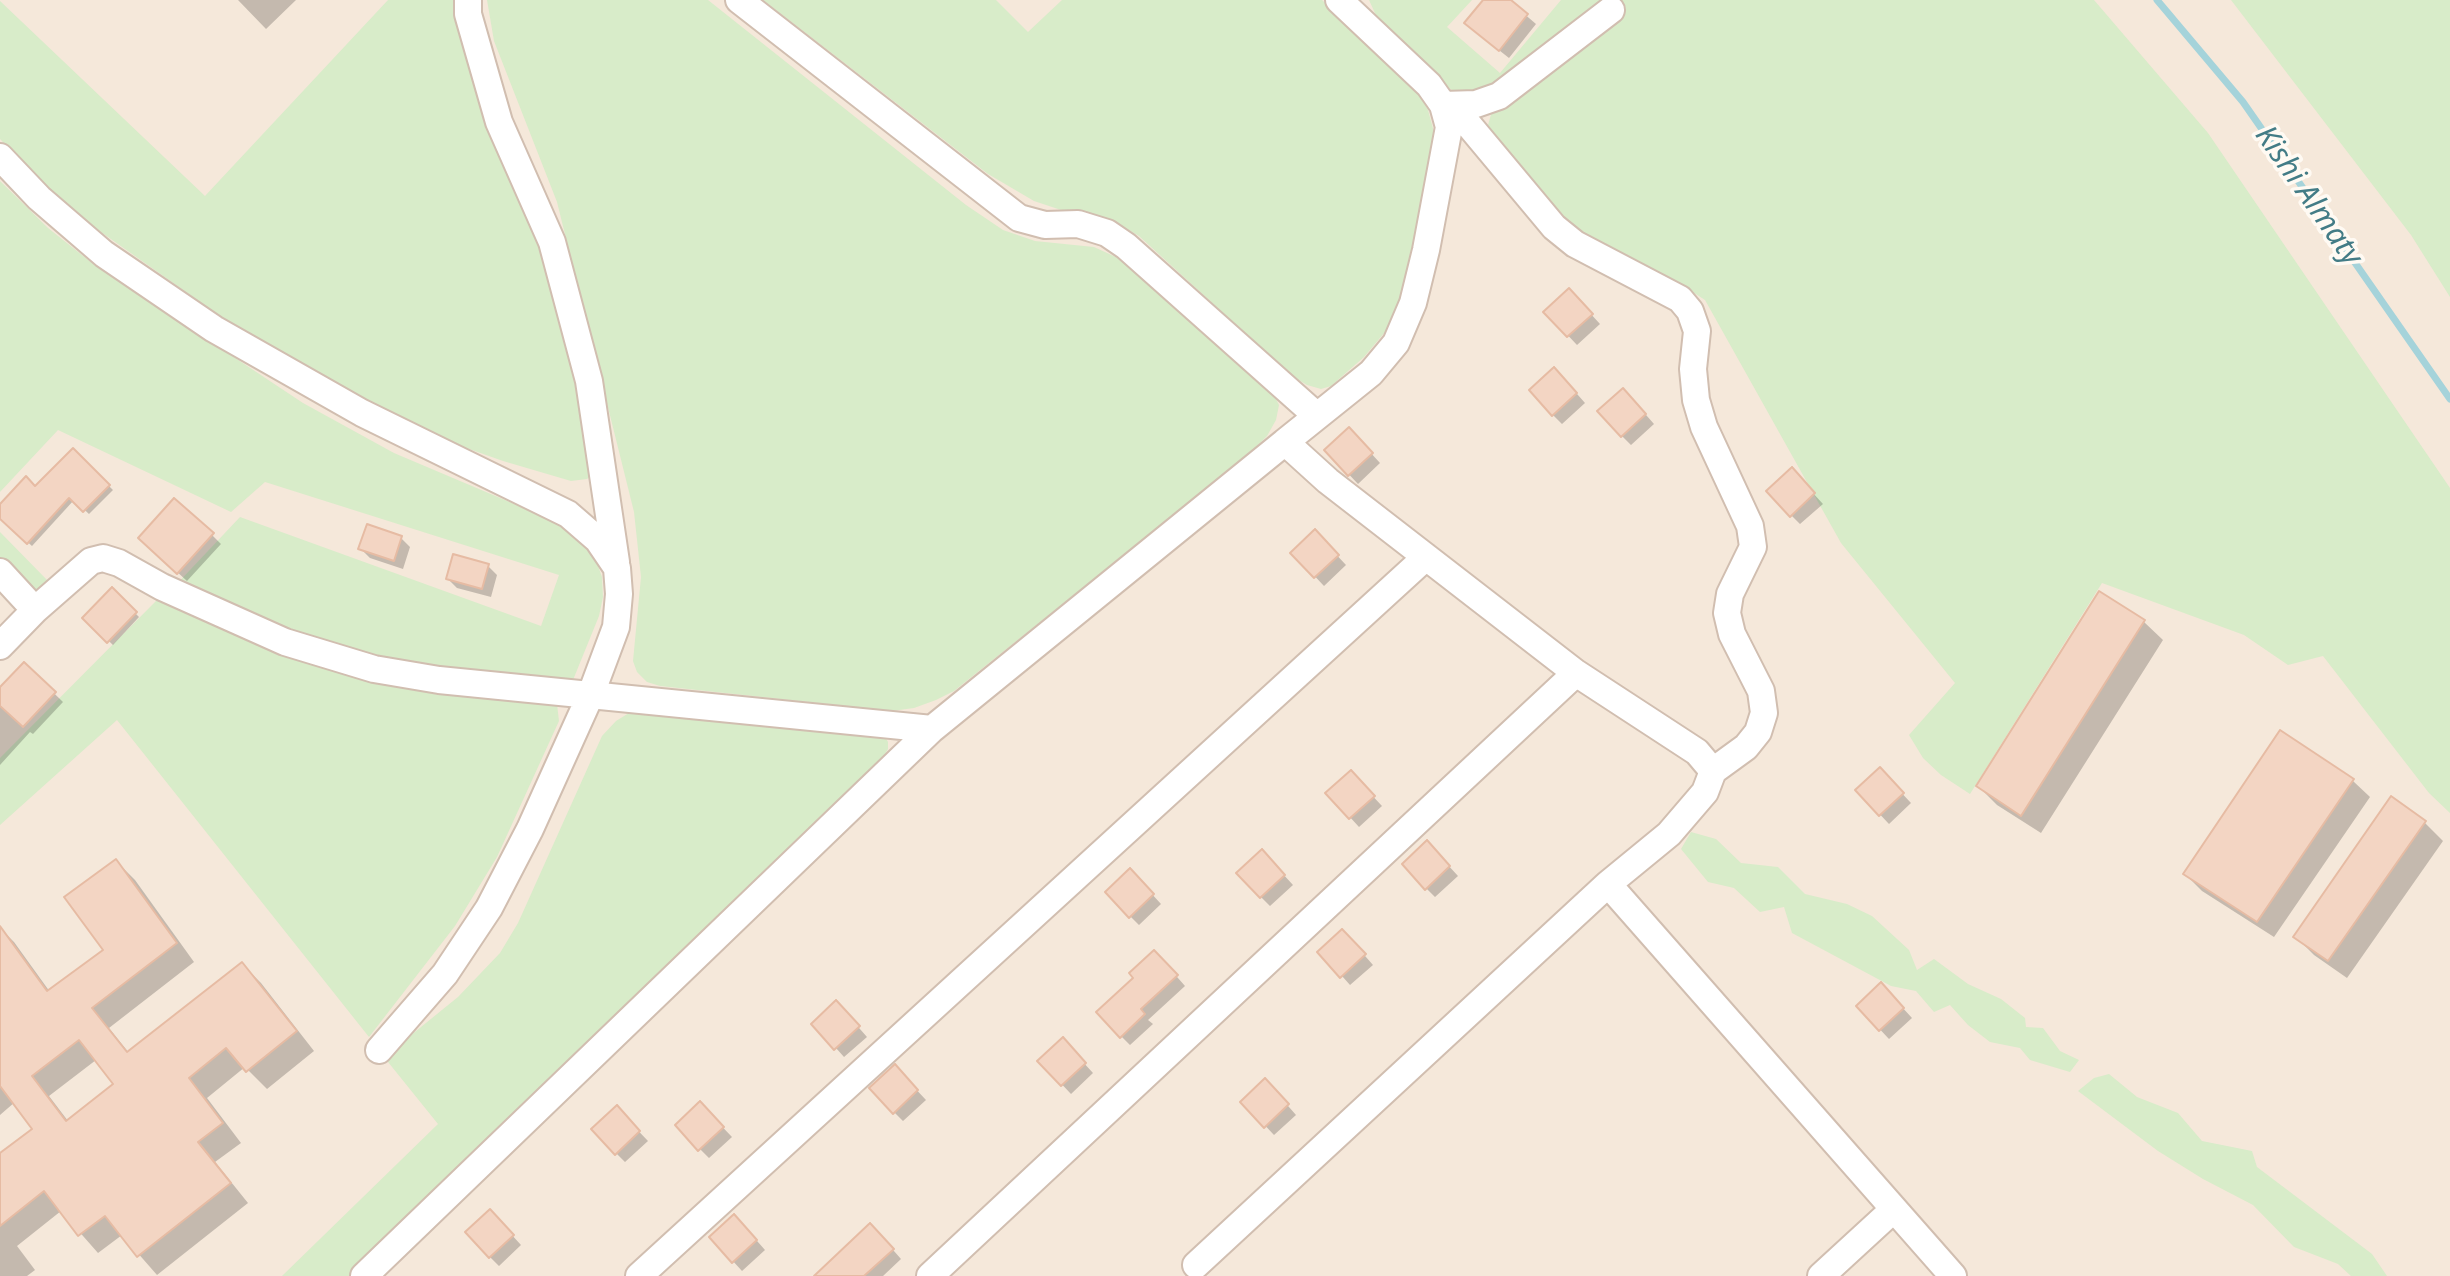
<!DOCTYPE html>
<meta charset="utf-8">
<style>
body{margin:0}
canvas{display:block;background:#fdf6ec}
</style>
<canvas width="2450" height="1276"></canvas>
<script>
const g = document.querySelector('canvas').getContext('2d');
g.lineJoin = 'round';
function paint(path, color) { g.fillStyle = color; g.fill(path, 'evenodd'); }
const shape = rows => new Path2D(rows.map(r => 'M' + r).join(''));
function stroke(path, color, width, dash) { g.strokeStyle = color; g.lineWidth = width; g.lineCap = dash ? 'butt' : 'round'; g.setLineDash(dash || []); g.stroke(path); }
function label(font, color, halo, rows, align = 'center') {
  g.font = font + ' "Noto Sans",sans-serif'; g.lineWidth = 7; g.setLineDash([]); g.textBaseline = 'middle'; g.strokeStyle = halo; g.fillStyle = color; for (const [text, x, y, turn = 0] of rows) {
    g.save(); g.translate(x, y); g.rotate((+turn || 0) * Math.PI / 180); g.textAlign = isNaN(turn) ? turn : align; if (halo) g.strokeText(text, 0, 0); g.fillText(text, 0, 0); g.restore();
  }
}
const residential = shape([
 [0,0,2450,0,2450,1276,0,1276]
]);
const green = shape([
 [388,0,458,0,546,258,565,327,593,456,592,475,587,479,571,481,503,461,438,438,244,333,91,225,42,183,0,139,0,1,205,196],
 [487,0,708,0,966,205,1003,230,1035,241,1094,247,1118,258,1272,391,1279,405,1276,420,1267,436,1246,457,954,691,936,700,914,708,892,711,660,686,647,682,637,672,633,661,641,577,634,512,557,202,494,41],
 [763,0,996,0,1028,32,1062,0,1322,0,1417,91,1428,110,1434,132,1433,158,1399,301,1385,332,1364,357,1331,386,1321,389,1307,385,1292,376,1139,236,1115,222,1088,212,1061,210,1034,201,988,174],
 [1369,0,1472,0,1447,27,1500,73,1561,0,1613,0,1507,84,1462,95,1450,89,1379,22],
 [1614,0,2094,0,2208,133,2450,488,2450,813,2429,793,2323,656,2288,665,2244,635,2102,583,1970,794,1941,775,1923,758,1909,735,1955,683,1841,543,1705,300,1685,287,1565,225,1492,138,1488,125,1492,111],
 [2231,0,2450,0,2450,297,2411,235],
 [0,181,48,228,92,263,303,403,394,453,512,503,564,527,580,539,594,555,602,577,603,597,599,616,573,680,567,684,353,657,174,587,240,517,541,626,559,575,265,482,231,512,58,430,0,492],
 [0,532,48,581,38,591,32,591,0,561],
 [158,599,557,704,559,721,497,857,455,926,369,1037,117,720,0,825,0,758],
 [647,710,885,737,888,742,888,749,876,769,351,1276,282,1276,438,1124,384,1057,458,997,500,953,518,923,602,736,616,721,629,713],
 [1691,832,1716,839,1741,863,1778,867,1805,894,1847,904,1872,916,1909,950,1917,970,1934,959,1968,984,2001,999,2025,1018,2026,1027,2043,1028,2060,1051,2079,1060,2070,1072,2030,1060,2020,1048,1990,1042,1968,1025,1950,1005,1934,1012,1916,991,1891,986,1792,933,1784,907,1760,912,1734,888,1708,882,1681,849],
 [2109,1074,2137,1097,2178,1113,2202,1141,2252,1151,2257,1167,2372,1254,2387,1276,2351,1276,2338,1264,2294,1247,2253,1205,2203,1179,2158,1151,2078,1091,2094,1078]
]);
const shadow = shape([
 [238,0,296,0,266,29],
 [1486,0,1508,0,1536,24,1509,58,1476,32],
 [1578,300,1600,324,1577,345,1546,312],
 [1563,378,1585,403,1562,424,1553,415],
 [1632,399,1654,424,1631,445,1622,436],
 [1358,439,1380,463,1358,484,1327,451],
 [73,451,113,490,89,514,74,500,32,546,0,517,0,507,36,488],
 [1800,479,1823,504,1800,524,1791,515],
 [1315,532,1346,565,1324,586,1293,553],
 [212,535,221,544,187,581,150,547],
 [401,538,410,547,403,569,370,558,361,549],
 [488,566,497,575,491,597,457,588,448,579],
 [112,590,139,617,113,645,85,618],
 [2100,594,2144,622,2163,640,2041,833,1997,805,1978,786],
 [24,664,63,702,33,734,30,732,0,765,0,692],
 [2281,733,2353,781,2370,797,2274,937,2202,891,2185,874],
 [1880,770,1911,803,1889,824,1858,791],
 [1351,773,1382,806,1359,827,1328,793],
 [2424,822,2443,841,2347,978,2314,955,2296,937],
 [1436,852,1458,876,1435,897,1426,888],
 [116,861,135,880,194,962,109,1028,129,1053,242,964,261,983,314,1051,267,1089,245,1067,207,1098,241,1143,215,1162,248,1203,157,1275,122,1235,98,1253,61,1211,17,1246,35,1270,27,1276,0,1276,0,1155,35,1129,15,1102,0,1115,0,928,14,942,50,992,105,951],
 [96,1060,116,1085,68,1121,49,1096],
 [1271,861,1293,885,1270,906,1261,897],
 [1139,880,1161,904,1139,925,1130,916],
 [1351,940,1373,965,1350,985,1342,976],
 [1163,961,1185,986,1148,1020,1153,1024,1130,1045,1121,1036],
 [1890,994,1912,1018,1889,1039,1858,1006],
 [845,1012,867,1037,844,1057,836,1048],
 [1071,1049,1093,1073,1071,1094,1040,1061],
 [895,1067,926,1100,903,1121,894,1112],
 [1274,1090,1296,1115,1274,1135,1243,1102],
 [709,1113,732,1137,709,1158,700,1149],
 [625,1117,648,1141,625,1162,616,1153],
 [499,1221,521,1245,499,1266,490,1257],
 [743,1225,765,1250,742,1271,711,1237],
 [879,1234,901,1259,883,1276,818,1276]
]);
const stream = shape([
 [2157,0,2243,102,2450,399]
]);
const building = shape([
 [1483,0,1511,0,1528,14,1499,51,1464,23,1483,0],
 [1569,288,1593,314,1567,337,1543,312,1569,288],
 [1554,367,1577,393,1552,416,1529,390,1554,367],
 [1623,388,1646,414,1621,437,1597,411,1623,388],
 [1349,427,1373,453,1348,476,1324,450,1349,427],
 [73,448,110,485,83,512,69,498,27,544,0,519,0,504,26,476,35,486,73,448],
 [1792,467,1815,493,1790,517,1766,491,1792,467],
 [174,498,214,533,177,574,138,538,174,498],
 [367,524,402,536,394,561,358,549,367,524],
 [1315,529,1339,555,1314,578,1290,553,1315,529],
 [453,554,489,564,482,589,446,579,453,554],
 [112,587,137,612,107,643,82,618,112,587],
 [2099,591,2145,620,2021,816,1976,786,2099,591],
 [24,662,56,692,23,727,0,706,0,687,24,662],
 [2280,730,2354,779,2257,922,2183,874,2280,730],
 [1880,767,1904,793,1879,816,1855,790,1880,767],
 [1351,770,1375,796,1349,819,1325,793,1351,770],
 [2391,796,2426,821,2328,961,2293,937,2391,796],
 [1427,840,1450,866,1425,890,1402,864,1427,840],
 [1262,849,1285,875,1260,898,1236,873,1262,849],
 [116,859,177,943,92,1008,127,1052,242,962,297,1031,246,1072,226,1048,189,1078,223,1123,198,1142,231,1183,137,1257,105,1216,78,1236,44,1191,0,1226,0,1153,32,1129,0,1086,0,926,47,991,103,950,64,897,116,859],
 [79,1040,113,1084,66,1121,32,1076,79,1040],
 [1130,868,1154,894,1129,918,1105,892,1130,868],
 [1342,929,1366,954,1340,978,1317,952,1342,929],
 [1154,950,1178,975,1141,1009,1145,1014,1120,1038,1096,1012,1133,978,1129,973,1154,950],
 [1881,982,1904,1008,1879,1031,1856,1006,1881,982],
 [836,1000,860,1026,834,1050,811,1024,836,1000],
 [1063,1037,1086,1063,1061,1086,1037,1061,1063,1037],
 [895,1064,918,1090,893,1114,869,1088,895,1064],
 [1265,1078,1289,1104,1264,1128,1240,1102,1265,1078],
 [700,1101,724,1127,698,1151,675,1125,700,1101],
 [617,1105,640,1131,615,1155,591,1129,617,1105],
 [490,1209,514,1235,489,1258,465,1232,490,1209],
 [734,1214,757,1240,732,1263,709,1237,734,1214],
 [870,1223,894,1249,864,1276,814,1276,870,1223]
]);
const minor = shape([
 [468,0,468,14,499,122,552,242,589,381,616,562],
 [739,0,1019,218,1045,225,1078,224,1107,233,1126,246,1317,416],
 [1611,10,1499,96,1476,104,1443,105,1468,124,1554,227,1575,244,1680,299,1690,311,1697,331,1693,369,1696,400,1704,427,1750,526,1753,547,1730,594,1727,613,1732,634,1761,691,1764,713,1758,732,1746,747,1713,771],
 [0,157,39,198,104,254,214,329,362,413,568,514,598,540,617,568,619,594,616,627,591,694,530,829,489,908,445,974,379,1050],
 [0,572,35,610,91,561,103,558,119,563,162,587,285,642,374,669,439,680,932,729],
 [0,646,35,610],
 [1576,673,1697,752,1713,771,1705,792,1669,834,1608,884,1953,1276],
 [1196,1265,1608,884],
 [364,1276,932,729,1285,442],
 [639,1276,1426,557],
 [930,1276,1576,673,1328,481,1285,442,1371,373,1396,343,1413,303,1426,250,1449,127,1443,105,1429,85,1339,0],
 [1821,1276,1894,1209]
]);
const waterNames = [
 ["Kіshі Almaty",2308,196,55]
];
paint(residential, '#f5e8da');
paint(green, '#d8ecc9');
paint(shadow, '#0003');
stroke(stream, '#a5d3da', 7);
paint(building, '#f3d5c3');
stroke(building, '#e6bba3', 2);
stroke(minor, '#d1beb0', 30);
stroke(minor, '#fff', 26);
label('italic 30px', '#437c86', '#fffaf3', waterNames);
</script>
